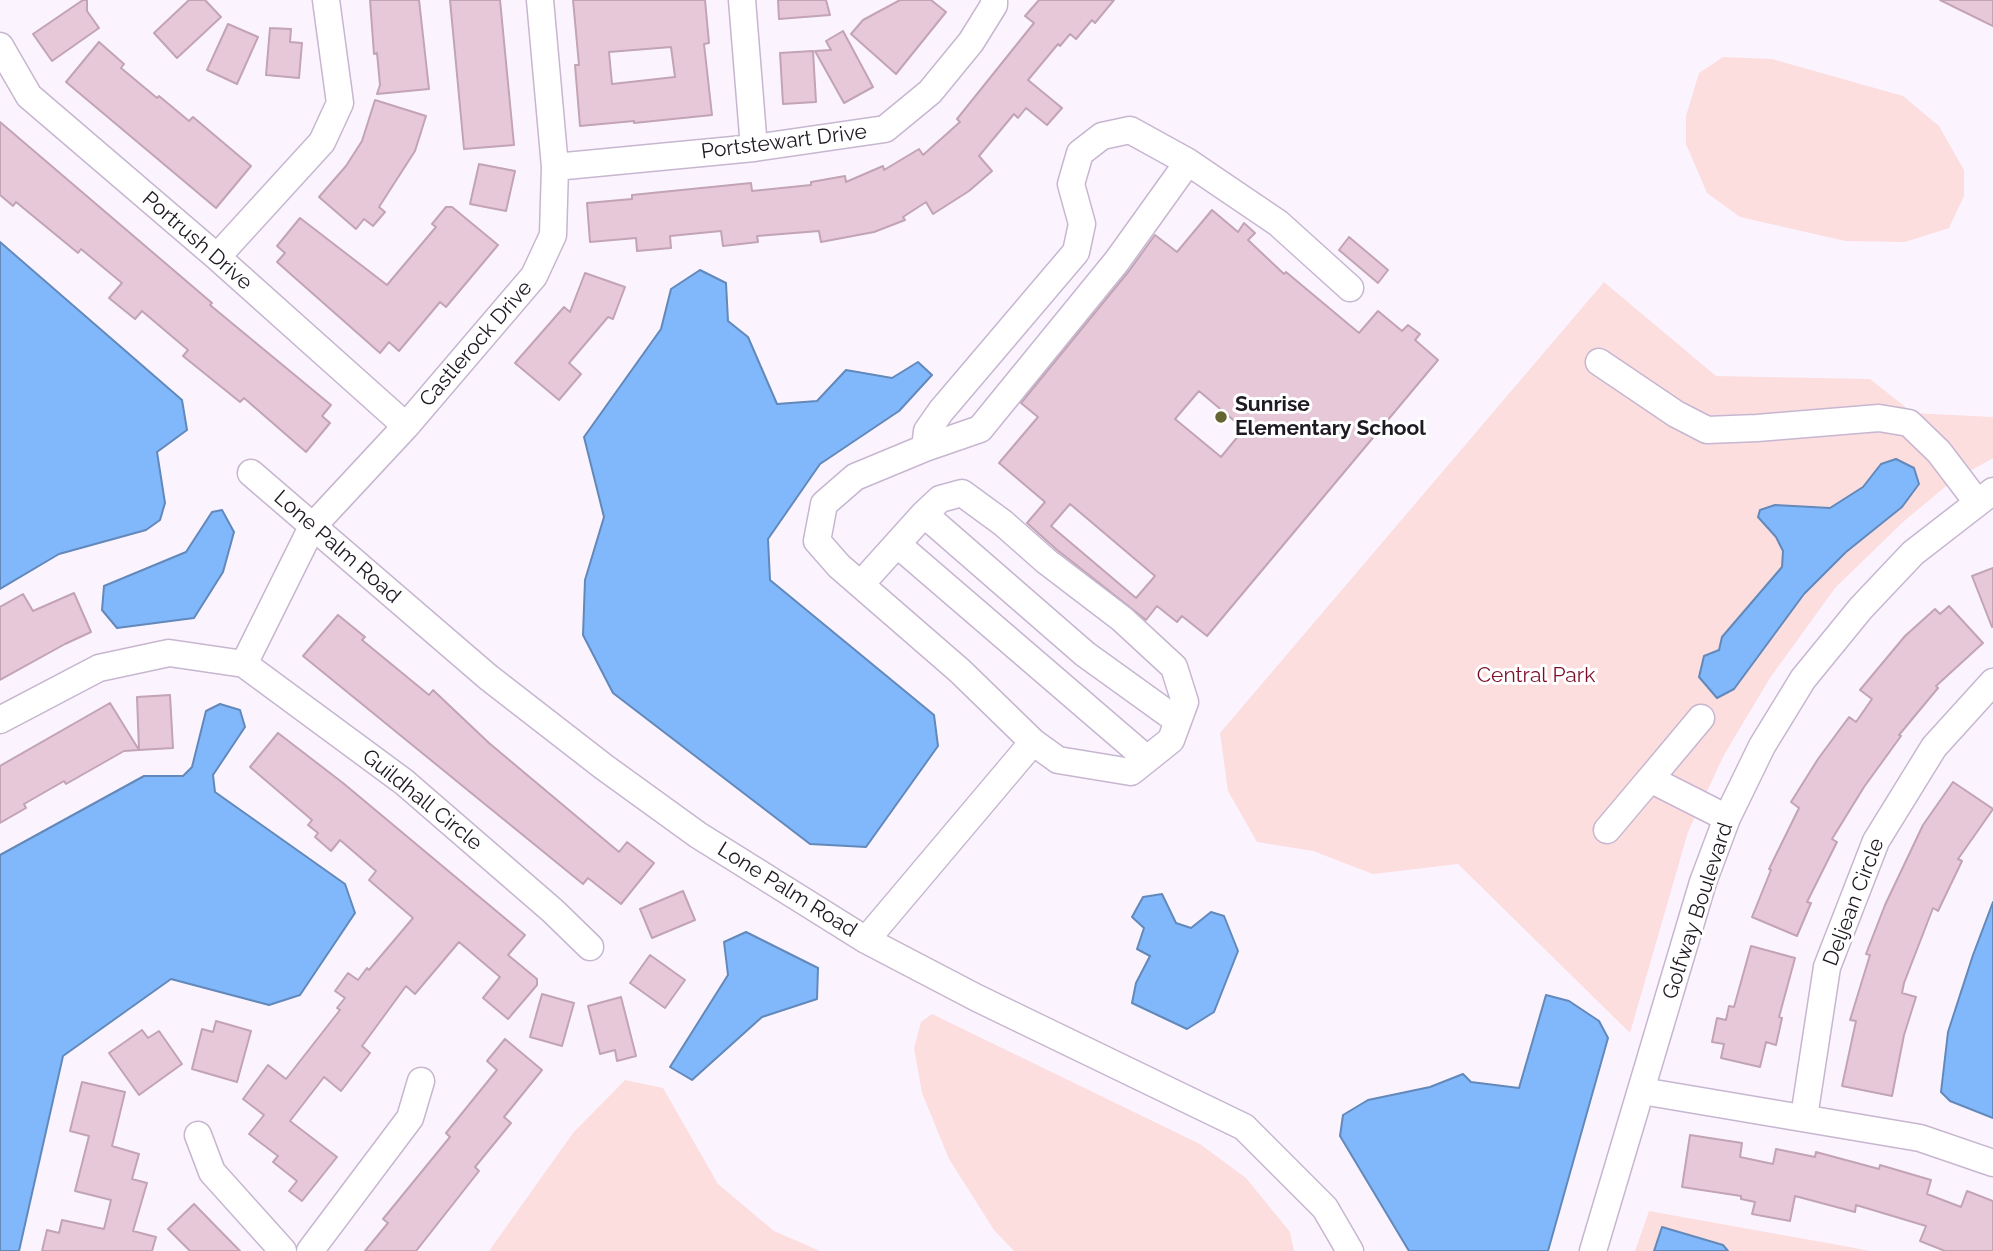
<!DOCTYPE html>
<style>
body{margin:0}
canvas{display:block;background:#fbf4ff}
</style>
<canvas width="1993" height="1251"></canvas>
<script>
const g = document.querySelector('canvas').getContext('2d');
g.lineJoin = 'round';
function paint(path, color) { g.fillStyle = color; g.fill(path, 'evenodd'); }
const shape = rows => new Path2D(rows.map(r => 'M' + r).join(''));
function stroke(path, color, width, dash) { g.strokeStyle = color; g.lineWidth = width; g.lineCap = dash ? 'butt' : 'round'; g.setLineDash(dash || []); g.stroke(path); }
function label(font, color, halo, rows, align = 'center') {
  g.font = font + ' Raleway,sans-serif'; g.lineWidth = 6; g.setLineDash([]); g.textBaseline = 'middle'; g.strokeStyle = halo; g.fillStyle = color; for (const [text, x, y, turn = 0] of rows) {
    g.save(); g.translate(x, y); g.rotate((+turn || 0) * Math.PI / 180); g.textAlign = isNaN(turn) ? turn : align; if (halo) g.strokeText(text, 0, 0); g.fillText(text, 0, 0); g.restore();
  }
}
const green = shape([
 [1723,57,1772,59,1903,96,1939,126,1964,170,1964,196,1949,228,1905,242,1845,241,1740,217,1707,193,1686,144,1686,116,1699,73],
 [1604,282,1716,376,1870,379,1913,413,1993,417,1993,458,1951,482,1903,522,1835,588,1770,678,1724,755,1688,832,1630,1033,1458,864,1373,874,1313,851,1257,842,1228,791,1220,733],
 [932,1014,1200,1144,1246,1178,1290,1232,1294,1251,1014,1251,994,1230,949,1159,922,1093,914,1048,921,1022],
 [625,1080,663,1088,718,1184,774,1231,820,1251,489,1251,573,1133],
 [1649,1211,1855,1248,1869,1251,1635,1251]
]);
const water = shape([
 [0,242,182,400,187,430,157,452,165,503,160,520,146,530,59,554,0,589,0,242],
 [700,270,726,283,728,321,748,337,777,404,817,401,846,370,892,378,918,362,932,375,899,411,820,464,768,539,770,580,934,715,938,746,866,847,810,844,613,693,583,635,585,580,604,517,584,437,661,329,671,289,700,270],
 [1896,459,1914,468,1919,484,1902,507,1846,552,1804,594,1734,689,1717,698,1699,677,1704,656,1719,650,1722,637,1782,567,1783,551,1776,537,1758,517,1760,510,1775,505,1830,508,1863,487,1881,464,1896,459],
 [222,510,234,532,223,572,194,618,117,628,102,610,104,586,186,552,212,512,222,510],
 [220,704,240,710,245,727,213,775,215,792,345,884,355,913,300,995,269,1005,171,979,63,1056,19,1251,0,1251,0,855,144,776,183,776,192,767,206,711,220,704],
 [1162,894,1176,923,1191,928,1211,912,1224,916,1238,951,1214,1012,1187,1029,1132,1003,1136,983,1150,956,1137,949,1144,928,1132,917,1143,897,1162,894],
 [1993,902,1993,1118,1950,1101,1941,1092,1948,1032,1973,955,1993,902],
 [746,932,818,968,817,999,762,1017,692,1080,670,1067,728,975,724,942,746,932],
 [1546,995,1569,1001,1599,1021,1608,1038,1548,1251,1409,1251,1340,1136,1343,1115,1368,1100,1430,1087,1463,1074,1471,1082,1519,1088,1546,995],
 [1662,1227,1723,1245,1728,1251,1654,1251,1662,1227]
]);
const building = shape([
 [83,0,87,0,87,11,99,28,52,61,33,34,83,0],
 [189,0,205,0,221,17,177,58,154,33,189,0],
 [370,0,419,0,429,89,377,94,380,85,377,53,374,54,370,0],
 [450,0,500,0,514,145,464,149,450,0],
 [573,0,705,0,709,43,704,44,712,115,634,123,634,121,580,126,575,65,579,65,573,0],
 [671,47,675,77,612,84,609,52,671,47],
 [778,0,826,0,830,15,779,19,778,0],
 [900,0,931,0,946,12,896,74,851,34,863,20,900,0],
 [1039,0,1114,0,1095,23,1092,20,1076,39,1070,34,1060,46,1058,44,1028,80,1062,108,1047,125,1026,108,1018,118,1014,114,979,156,992,171,969,191,933,214,926,202,903,217,905,220,874,232,821,242,819,231,757,236,758,242,723,246,721,231,670,236,671,248,637,251,636,238,590,242,587,203,632,199,632,195,751,183,752,191,811,185,811,182,845,176,846,182,883,166,884,170,919,149,923,155,960,122,957,119,1034,23,1025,16,1039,0],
 [1940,0,1993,0,1993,26,1940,0],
 [228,24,258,37,237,84,207,70,228,24],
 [270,28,291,29,290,42,302,43,299,78,266,75,270,28],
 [843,31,873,87,844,103,815,51,831,50,826,41,843,31],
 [99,42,124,64,121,68,157,98,159,96,189,121,193,117,251,166,216,208,66,82,99,42],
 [813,51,816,102,783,104,780,53,813,51],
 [375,100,426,116,415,151,379,207,385,212,373,226,364,219,356,229,319,197,346,166,362,141,375,100],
 [0,122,212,303,210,305,331,405,322,416,330,423,306,452,244,398,240,402,183,356,188,350,142,311,135,319,109,298,122,283,81,249,78,253,16,202,13,206,0,195,0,122],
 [479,164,515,171,506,211,470,204,479,164],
 [446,207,452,207,498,245,446,307,440,302,399,351,389,342,380,353,277,262,285,253,277,246,300,218,387,285,436,227,432,224,446,207],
 [1212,210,1238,232,1244,223,1255,233,1248,240,1284,274,1286,272,1359,333,1378,311,1402,331,1408,325,1420,334,1415,340,1438,360,1207,636,1182,616,1177,622,1157,606,1146,620,1056,549,1027,523,1045,502,999,463,1038,417,1021,403,1129,271,1155,235,1177,252,1212,210],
 [1199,391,1244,429,1221,457,1175,419,1199,391],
 [1070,504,1155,576,1136,598,1051,526,1070,504],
 [1349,237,1388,270,1378,283,1339,250,1349,237],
 [585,273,625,287,613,319,608,317,569,363,581,374,559,400,515,363,564,307,570,312,585,273],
 [1993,568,1993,627,1992,627,1972,576,1993,568],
 [74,593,91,632,65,644,0,680,0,607,23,594,33,611,74,593],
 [1949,606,1983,643,1936,686,1938,688,1899,735,1901,736,1864,787,1832,839,1837,842,1807,902,1811,903,1797,936,1752,917,1771,870,1769,869,1799,808,1791,802,1818,759,1849,717,1856,722,1872,699,1860,690,1905,636,1935,609,1940,614,1949,606],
 [338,615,365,637,362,640,429,695,433,690,489,743,619,852,627,842,654,863,621,904,588,878,583,884,303,656,338,615],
 [170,695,173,748,139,750,137,697,170,695],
 [110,703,139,750,124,751,66,784,64,781,24,804,26,808,0,823,0,766,110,703],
 [278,733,343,783,525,935,508,955,537,979,537,985,508,1019,483,998,500,977,459,942,415,994,406,986,362,1046,370,1053,341,1091,324,1077,290,1121,337,1157,302,1201,289,1191,297,1181,273,1162,278,1156,249,1134,264,1115,243,1099,268,1065,286,1079,340,1010,337,1008,345,998,335,991,348,973,358,980,367,968,369,970,413,918,369,880,376,871,340,840,331,851,315,837,318,833,308,825,312,820,250,767,278,733],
 [1953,782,1993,809,1958,859,1962,861,1938,911,1933,908,1904,983,1902,993,1916,997,1904,1035,1892,1096,1842,1086,1856,1021,1850,1020,1870,955,1866,954,1885,905,1923,825,1953,782],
 [683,891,695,920,652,938,640,909,683,891],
 [1751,946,1795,958,1779,1017,1782,1018,1776,1045,1766,1042,1760,1067,1721,1058,1724,1044,1712,1042,1717,1018,1726,1020,1729,1006,1734,1007,1751,946],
 [650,955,685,980,665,1008,630,983,650,955],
 [542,994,574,1003,562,1046,530,1037,542,994],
 [621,997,636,1056,617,1061,615,1050,600,1054,588,1006,621,997],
 [216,1021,251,1031,237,1082,192,1069,202,1029,213,1032,216,1021],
 [142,1030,148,1038,159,1031,182,1064,139,1095,109,1053,142,1030],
 [505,1039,542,1070,504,1117,511,1123,475,1167,479,1171,416,1251,365,1251,388,1223,383,1219,450,1137,446,1133,497,1070,487,1061,505,1039],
 [82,1082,125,1092,112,1146,139,1154,132,1179,147,1183,133,1231,156,1237,152,1251,42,1251,47,1230,59,1233,62,1220,104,1229,111,1200,75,1191,89,1136,70,1131,82,1082],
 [1690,1135,1742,1143,1740,1157,1773,1164,1776,1149,1815,1157,1816,1152,1879,1169,1880,1165,1931,1180,1927,1194,1961,1207,1967,1191,1993,1201,1993,1251,1945,1251,1920,1241,1926,1226,1856,1205,1855,1212,1795,1196,1790,1221,1752,1214,1755,1202,1741,1199,1741,1196,1682,1187,1690,1135],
 [194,1204,240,1251,190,1251,168,1229,194,1204]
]);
const minor = shape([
 [742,0,754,148],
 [0,46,29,96,217,257,406,426],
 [1188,162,1278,223,1350,288],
 [555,167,754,148,885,129,930,92,971,42,994,5,994,0],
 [217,257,322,142,340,103,326,0],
 [1599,362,1676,414,1707,430,1757,428,1879,418,1909,423,1939,452,1977,502],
 [925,448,927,431,941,411,1076,252,1082,224,1071,184,1080,153,1102,136,1130,130,1188,162,1117,261,980,429,925,448,855,477,824,504,817,541,839,566,960,671,1033,742,1058,760,1131,772,1171,740,1178,721],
 [251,473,488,677,604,767,698,835,866,940,977,998,1244,1127,1325,1208,1350,1251],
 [897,544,1147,759],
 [861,584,924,514,940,499,962,493,1003,523,1046,561,1122,619,1174,667,1185,702,1178,721,1085,654,924,514],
 [244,664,312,527,406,426,534,276,553,235,555,167,540,0],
 [1701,718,1650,779,1727,818],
 [0,720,99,668,169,653,244,664,404,782,553,911,590,947],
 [1607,830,1650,779],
 [866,940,1033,742],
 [1642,1091,1920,1138,1993,1163],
 [1804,1117,1827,967,1876,841,1934,747,1993,682],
 [198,1135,212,1172,283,1251],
 [310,1251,410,1118,421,1081],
 [1593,1251,1703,882,1727,818,1762,746,1803,679,1861,608,1913,553,1993,491]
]);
const markers = [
 [1221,417,7,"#666431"]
];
const streetNames = [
 ["Portstewart Drive",784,142,-7],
 ["Portrush Drive",197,241,41],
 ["Castlerock Drive",476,344,-49],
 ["Lone Palm Road",337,547,41],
 ["Guildhall Circle",422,800,39],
 ["Lone Palm Road",787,890,32],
 ["Deljean Circle",1854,902,-69],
 ["Golfway Boulevard",1698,911,-72]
];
const poiNames = [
 ["Sunrise",1235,405],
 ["Elementary School",1235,429]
];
const parkNames = [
 ["Central Park",1536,676]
];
paint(green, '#fcdedf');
paint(water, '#80b8fb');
stroke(water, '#6388ba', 2);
paint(building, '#e7c8d8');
stroke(building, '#c2a4b4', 2);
stroke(minor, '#c7b6d0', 29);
stroke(minor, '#fff', 26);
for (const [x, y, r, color] of markers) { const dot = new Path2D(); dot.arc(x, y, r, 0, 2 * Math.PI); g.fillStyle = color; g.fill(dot); stroke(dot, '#fff', 2.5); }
label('21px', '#1f1922', '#fff', streetNames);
label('bold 21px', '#1f1922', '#fff', poiNames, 'left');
label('21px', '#7d0e29', '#fff', parkNames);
</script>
